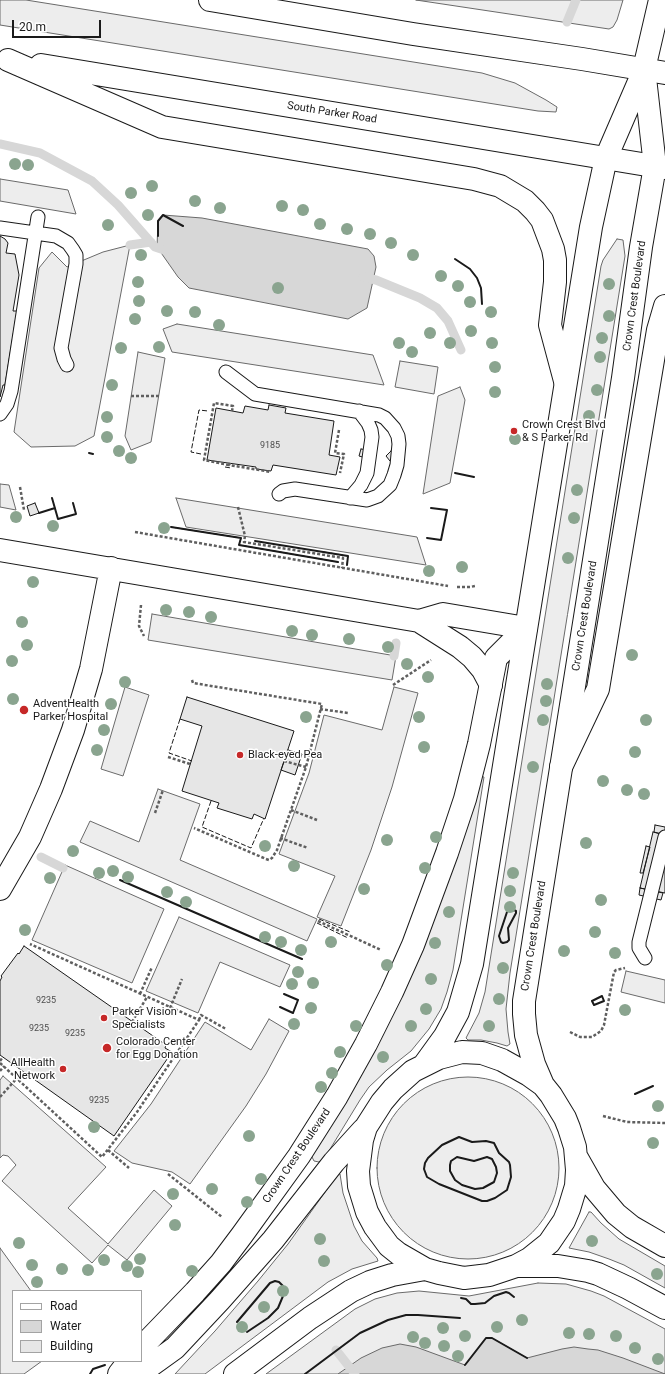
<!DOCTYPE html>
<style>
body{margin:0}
#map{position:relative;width:665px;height:1374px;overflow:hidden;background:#fff;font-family:Roboto,sans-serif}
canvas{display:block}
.legend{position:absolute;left:12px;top:1290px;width:130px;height:72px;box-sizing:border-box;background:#fff;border:1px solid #a3a3a3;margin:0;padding:5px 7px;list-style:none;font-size:12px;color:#1a1a1a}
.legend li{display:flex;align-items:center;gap:8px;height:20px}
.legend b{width:20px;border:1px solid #a3a3a3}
.scale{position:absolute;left:12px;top:20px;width:89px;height:18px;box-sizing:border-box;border:2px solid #1a1a1a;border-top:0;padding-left:5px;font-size:12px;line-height:14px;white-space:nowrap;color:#1a1a1a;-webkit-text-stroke:3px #fff;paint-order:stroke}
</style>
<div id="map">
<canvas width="665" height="1374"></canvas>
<ul class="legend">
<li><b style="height:5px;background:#fff"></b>Road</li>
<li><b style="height:11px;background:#d7d7d7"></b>Water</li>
<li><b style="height:11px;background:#e6e6e6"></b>Building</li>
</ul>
<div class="scale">20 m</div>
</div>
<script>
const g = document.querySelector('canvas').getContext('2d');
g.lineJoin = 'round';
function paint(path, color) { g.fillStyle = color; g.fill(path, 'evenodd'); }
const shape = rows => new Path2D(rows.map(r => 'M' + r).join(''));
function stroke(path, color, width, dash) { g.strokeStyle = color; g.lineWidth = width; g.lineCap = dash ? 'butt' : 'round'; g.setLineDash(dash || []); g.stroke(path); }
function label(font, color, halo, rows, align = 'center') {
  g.font = font + ' Roboto,sans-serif'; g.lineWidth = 3; g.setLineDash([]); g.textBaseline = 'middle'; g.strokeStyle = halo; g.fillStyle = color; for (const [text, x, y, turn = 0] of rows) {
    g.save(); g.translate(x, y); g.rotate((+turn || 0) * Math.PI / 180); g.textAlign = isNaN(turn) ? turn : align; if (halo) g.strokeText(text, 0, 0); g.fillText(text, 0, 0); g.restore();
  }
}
const built = shape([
 [0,0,26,0,482,73,515,83,546,100,557,107,556,112,538,111,0,25,0,0],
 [416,0,623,0,617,20,613,27,609,29,416,0],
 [0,179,68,190,76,214,0,201,0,179],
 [617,239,623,240,625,256,510,973,506,1009,508,1032,510,1044,507,1046,497,1043,481,1040,468,1040,466,1038,479,1013,485,992,601,266,603,260,617,239],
 [130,245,94,436,75,446,31,447,14,432,39,268,52,252,67,267,103,252,130,245],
 [177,324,373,355,384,385,172,352,163,329,177,324],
 [138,352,165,358,151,442,131,450,125,436,138,352],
 [400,361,438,367,434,394,395,387,400,361],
 [460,387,465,400,450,483,423,494,438,396,460,387],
 [0,484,9,485,16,510,0,507,0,484],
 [176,498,417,537,426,565,186,527,176,498],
 [152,614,396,656,392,680,148,640,152,614],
 [125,687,149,695,123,776,101,769,125,687],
 [394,687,418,693,392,787,371,850,341,926,317,917,335,876,279,854,309,773,324,715,382,730,394,687],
 [480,776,484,777,453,970,447,992,441,1009,429,1029,411,1051,387,1070,369,1087,360,1100,324,1159,319,1162,314,1161,311,1155,480,776],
 [158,789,200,804,180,860,317,919,307,941,80,842,90,821,139,842,158,789],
 [65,865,164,909,132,983,32,940,65,865],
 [179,917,290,965,280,987,220,962,198,1013,146,991,179,917],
 [626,971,665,980,665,1003,621,992,626,971],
 [269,1019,289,1031,266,1074,246,1106,190,1184,172,1172,132,1163,114,1151,151,1104,205,1022,251,1050,269,1019],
 [3,1076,106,1167,68,1208,108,1244,154,1190,172,1206,127,1260,108,1245,92,1263,2,1181,16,1165,8,1156,3,1155,0,1158,0,1080,3,1076],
 '377 1168a91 91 0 1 1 182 0a91 91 0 1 1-182 0Z',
 [338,1174,340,1174,343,1193,354,1226,362,1241,377,1258,378,1261,352,1269,328,1282,205,1374,175,1374,215,1331,258,1281,288,1244,338,1174],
 [589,1212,591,1212,601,1223,619,1239,665,1266,665,1288,624,1265,609,1259,589,1252,569,1248,589,1212],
 [0,1248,31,1291,13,1291,13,1361,42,1361,24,1374,0,1374,0,1248],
 [538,1283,566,1284,591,1291,604,1296,665,1329,665,1374,266,1374,355,1309,375,1299,397,1293,419,1291,469,1296,538,1283]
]);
const water = shape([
 [163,215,202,218,368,249,374,256,376,267,367,308,348,319,189,288,178,277,157,247,158,221,163,215],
 [486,1338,492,1338,527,1358,562,1349,574,1347,588,1349,598,1350,623,1358,665,1374,338,1374,361,1358,382,1348,400,1344,416,1347,465,1365,486,1338]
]);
const stream = shape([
 [567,22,576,0],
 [0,144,40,153,92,181,118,205,155,247,164,250,168,248],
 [130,245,151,242],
 [363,277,376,280,420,298,437,308,448,321,461,350],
 [394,656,396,643],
 [41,857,63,868],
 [336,1350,355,1374]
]);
const building = shape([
 [0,236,5,239,8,243,6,253,15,254,19,275,13,311,17,311,5,385,3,385,0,397,0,236],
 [269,405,286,408,285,413,334,421,329,455,340,457,336,475,273,465,271,471,256,469,256,467,207,460,216,408,243,413,245,406,268,410,269,405],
 [361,449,368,450,366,458,359,456,361,449],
 [391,451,396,457,390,461,386,456,391,451],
 [35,503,39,513,30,516,27,506,35,503],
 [187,697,294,731,265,819,254,814,252,819,217,808,219,803,182,791,202,726,180,719,187,697],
 [288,750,302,754,295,775,281,770,288,750],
 [655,825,665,827,665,835,654,832,655,825],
 [653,832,665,835,665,893,640,888,653,832],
 [646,846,650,847,643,873,640,873,646,846],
 [640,888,663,893,661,900,639,895,640,888],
 [24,946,166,1045,165,1048,172,1052,114,1136,0,1055,0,981,2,977,1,976,18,953,19,954,24,946]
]);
const path = shape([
 [131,396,159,396],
 [339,430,335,453,344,454,340,473],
 [230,463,229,465,271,472],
 [229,465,204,460,214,403,233,406,232,411],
 [20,487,24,510],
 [238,507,245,536,244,542,343,558,342,568],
 [135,532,448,586],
 [457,587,470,587,475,586],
 [141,605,139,626,144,636],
 [192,680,193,683,322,704,306,767,277,850,272,858,269,860,266,859,194,828],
 [393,685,431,660],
 [320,709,348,713],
 [168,757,190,764],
 [284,761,306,767],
 [291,810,317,820],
 [155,813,163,790],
 [280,838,308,848],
 [318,921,381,950],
 [140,994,152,967],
 [170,1008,182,979],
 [199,1020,201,1015,226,1029],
 [132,1022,147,997],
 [570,1032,580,1037,592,1037,601,1031,604,1025,614,972,616,970,625,968],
 [0,1061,3,1057],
 [0,1063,102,1157,137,1112,199,1020,30,944],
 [0,1071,4,1066],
 [0,1097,17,1078],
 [603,1116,627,1122,665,1123],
 [108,1150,129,1168],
 [168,1174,222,1217]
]);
const service = shape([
 [0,228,56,236,68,243,73,250,76,255,76,264,61,348,64,359,67,365],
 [226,372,255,394,379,415,385,418,394,428,398,436,399,444,397,465,394,475,390,485,378,496,367,500,295,489,283,491,279,494],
 [0,414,7,404,11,391,38,217],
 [350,498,361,485,367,473,372,437,371,430,368,423,359,411],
 [645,958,639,948,639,942,665,837]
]);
const minor = shape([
 [0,550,419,621,443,614,526,628],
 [419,621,460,647,472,657,483,670,491,685],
 [0,889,30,837,51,789,73,730,91,669,111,568]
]);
const secondary = shape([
 [462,1052,482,1053,502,1060,529,1075,543,1085,551,1095,565,1118,569,1128,575,1147,577,1170,576,1186,569,1209,564,1221,549,1243,529,1259,516,1266,489,1275,464,1278,439,1273,425,1269,399,1254,389,1246,375,1227,367,1212,359,1186,358,1171,362,1140,366,1127,382,1102,393,1089,413,1071,439,1058,462,1052],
 [424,1065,445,1036,458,1012,472,964,591,227,606,158,644,70],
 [543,1085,534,1064,526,1035,524,1014,524,1001,623,378,641,247,655,166,644,69],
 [577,1158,594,1188,616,1214,632,1227,665,1246],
 [518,1266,558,1266,588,1271,598,1274,628,1288,665,1308],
 [141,1348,195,1292,221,1263,242,1235,299,1156,337,1096,366,1044,392,992,413,945,447,853,465,799,479,744,496,658,526,628],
 [119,1374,129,1361],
 [139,1374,175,1348,220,1300,273,1240,334,1162,363,1130],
 [235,1374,310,1318,351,1291,370,1282,392,1275,425,1269]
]);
const trunk = shape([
 [210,0,413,34,582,59,665,73],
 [8,60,162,127,474,179,500,186,525,201,535,211,542,220,553,249,555,260,555,282,550,325,565,381],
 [41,65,665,168],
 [561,767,598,689,658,330,665,306]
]);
const motorway = shape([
 [644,69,660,0]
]);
const fence = shape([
 [201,454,191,452,199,410,208,411],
 [225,467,231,468],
 [171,527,241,538,239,545,338,562],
 [324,552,348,556,347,565],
 [180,719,169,753,192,761],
 [211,801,202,827,251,848,264,818],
 [319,919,350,932],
 [317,923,348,938]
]);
const wall = shape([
 [158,236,158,221,163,215,183,226],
 [455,259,470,269,477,278,481,288,482,304],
 [89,453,93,454],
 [455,473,474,477],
 [52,498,58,519,76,514,73,503],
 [39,513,55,508],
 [171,527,241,538,239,545,338,562],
 [427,538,441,540,447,510,431,508],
 [255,541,348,556,347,565],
 [120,880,302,959],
 [509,910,514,910,516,911,516,913,508,928,509,940,507,942,503,943,501,942,499,936,507,912,509,910],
 [602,996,604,1001,594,1005,592,1001,602,996],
 [280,1007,293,1013,298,1000,284,994],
 [635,1094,653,1086],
 [459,1137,472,1142,486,1141,494,1143,499,1153,509,1162,510,1165,511,1177,507,1190,495,1198,487,1201,482,1201,439,1184,427,1177,424,1169,425,1163,428,1158,442,1145,459,1137],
 [457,1157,474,1161,487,1157,492,1159,496,1167,497,1173,494,1182,483,1188,475,1189,462,1185,455,1180,450,1171,450,1165,451,1161,457,1157],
 [461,1298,466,1299,471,1304,475,1304,485,1303,494,1296,506,1292,509,1293,514,1297],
 [237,1322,270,1283,275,1281,279,1282,283,1286,284,1289,283,1296,278,1308,268,1318,247,1332],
 [465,1365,486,1338,492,1338,527,1358],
 [90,1374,93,1369,105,1365],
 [305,1374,360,1333,388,1320,406,1315,418,1315,460,1318]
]);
const trees = [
 [15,164],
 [28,165],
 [152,186],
 [131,193],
 [195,201],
 [282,206],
 [220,208],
 [303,210],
 [148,215],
 [320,224],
 [108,225],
 [347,229],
 [370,234],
 [391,243],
 [141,255],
 [413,255],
 [441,276],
 [138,282],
 [609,284],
 [458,286],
 [278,288],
 [139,301],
 [470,302],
 [167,311],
 [195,312],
 [491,312],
 [609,316],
 [135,319],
 [219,325],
 [471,331],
 [430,333],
 [602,338],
 [399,343],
 [450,343],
 [492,343],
 [159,347],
 [121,348],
 [412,352],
 [600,357],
 [495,367],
 [112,385],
 [597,390],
 [495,392],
 [589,416],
 [107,417],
 [107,437],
 [515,439],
 [119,451],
 [131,458],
 [577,490],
 [16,517],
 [574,518],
 [53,526],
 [164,528],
 [568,558],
 [462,567],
 [429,571],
 [33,582],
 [166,610],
 [189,612],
 [211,617],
 [22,622],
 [292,631],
 [312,635],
 [349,639],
 [27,645],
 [388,647],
 [632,655],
 [12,661],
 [407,664],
 [428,677],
 [125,682],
 [547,684],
 [13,699],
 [546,701],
 [111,704],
 [306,717],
 [419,717],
 [543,720],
 [646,720],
 [104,730],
 [424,747],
 [97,750],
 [635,752],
 [533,767],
 [603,781],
 [627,790],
 [644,794],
 [436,837],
 [387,840],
 [586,843],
 [265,846],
 [73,851],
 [294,866],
 [425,868],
 [113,871],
 [99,873],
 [513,873],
 [128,877],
 [50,878],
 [364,889],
 [510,891],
 [167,892],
 [601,900],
 [186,902],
 [510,907],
 [449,912],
 [25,930],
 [595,932],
 [265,937],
 [281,942],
 [331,942],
 [435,943],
 [301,950],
 [564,951],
 [615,953],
 [387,965],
 [503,968],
 [298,972],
 [431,979],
 [313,983],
 [292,984],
 [499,999],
 [311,1008],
 [426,1009],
 [625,1010],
 [294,1024],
 [356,1026],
 [411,1026],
 [489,1026],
 [340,1052],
 [383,1057],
 [332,1073],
 [321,1087],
 [658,1106],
 [94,1127],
 [249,1136],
 [653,1143],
 [261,1179],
 [212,1189],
 [173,1194],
 [247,1202],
 [175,1225],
 [320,1239],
 [592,1241],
 [19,1243],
 [140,1259],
 [104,1260],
 [324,1261],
 [32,1265],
 [127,1266],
 [62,1269],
 [88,1270],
 [192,1271],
 [138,1272],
 [657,1274],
 [37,1282],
 [283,1291],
 [264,1307],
 [522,1320],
 [242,1327],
 [497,1327],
 [443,1328],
 [569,1333],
 [589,1334],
 [465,1336],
 [616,1336],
 [413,1337],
 [425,1343],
 [444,1346],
 [635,1348],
 [458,1356],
 [658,1359]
];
const markers = [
 [514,431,4,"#c62828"],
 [24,710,5,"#c62828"],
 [240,755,4,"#c62828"],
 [104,1018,4,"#c62828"],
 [107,1048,5,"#c62828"],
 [63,1069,4,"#c62828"]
];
const numberNames = [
 ["9185",270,446],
 ["9235",46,1001],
 ["9235",39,1029],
 ["9235",75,1034],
 ["9235",99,1101]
];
const streetNames = [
 ["South Parker Road",332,113,9],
 ["Crown Crest Boulevard",635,296,-82],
 ["Crown Crest Boulevard",585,616,-81],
 ["Crown Crest Boulevard",534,936,-81],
 ["Crown Crest Boulevard",297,1156,-56]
];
const poiNames = [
 ["Crown Crest Blvd",522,425],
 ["& S Parker Rd",522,438],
 ["AdventHealth",33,704],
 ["Parker Hospital",33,717],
 ["Black-eyed Pea",248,755],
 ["Parker Vision",112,1012],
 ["Specialists",112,1025],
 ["Colorado Center",116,1042],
 ["for Egg Donation",116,1055],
 ["AllHealth",55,1063,"right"],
 ["Network",55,1076,"right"]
];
paint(built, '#ededed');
stroke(built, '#6a6a6a', 1);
paint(water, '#d7d7d7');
stroke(water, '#6a6a6a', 1);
stroke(stream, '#d7d7d7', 9);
paint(building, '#e6e6e6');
stroke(building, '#1a1a1a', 1);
stroke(service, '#1a1a1a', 15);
stroke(minor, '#1a1a1a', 24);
stroke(secondary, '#1a1a1a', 24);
stroke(trunk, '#1a1a1a', 24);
stroke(motorway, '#1a1a1a', 24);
stroke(path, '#5f5f5f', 2.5, [3, 2]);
stroke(service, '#fff', 13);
stroke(minor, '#fff', 22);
stroke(secondary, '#fff', 22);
stroke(trunk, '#fff', 22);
stroke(motorway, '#fff', 22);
stroke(fence, '#1a1a1a', 1, [5, 2]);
stroke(wall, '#1a1a1a', 2);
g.fillStyle = '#8aa48f';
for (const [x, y] of trees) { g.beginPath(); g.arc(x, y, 6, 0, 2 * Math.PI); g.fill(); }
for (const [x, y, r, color] of markers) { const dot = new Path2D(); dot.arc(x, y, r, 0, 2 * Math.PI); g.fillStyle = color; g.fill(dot); stroke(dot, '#fff', 1.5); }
label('9px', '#4d4d4d', null, numberNames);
label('11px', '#1a1a1a', '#fff', streetNames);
label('11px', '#1a1a1a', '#fff', poiNames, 'left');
</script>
